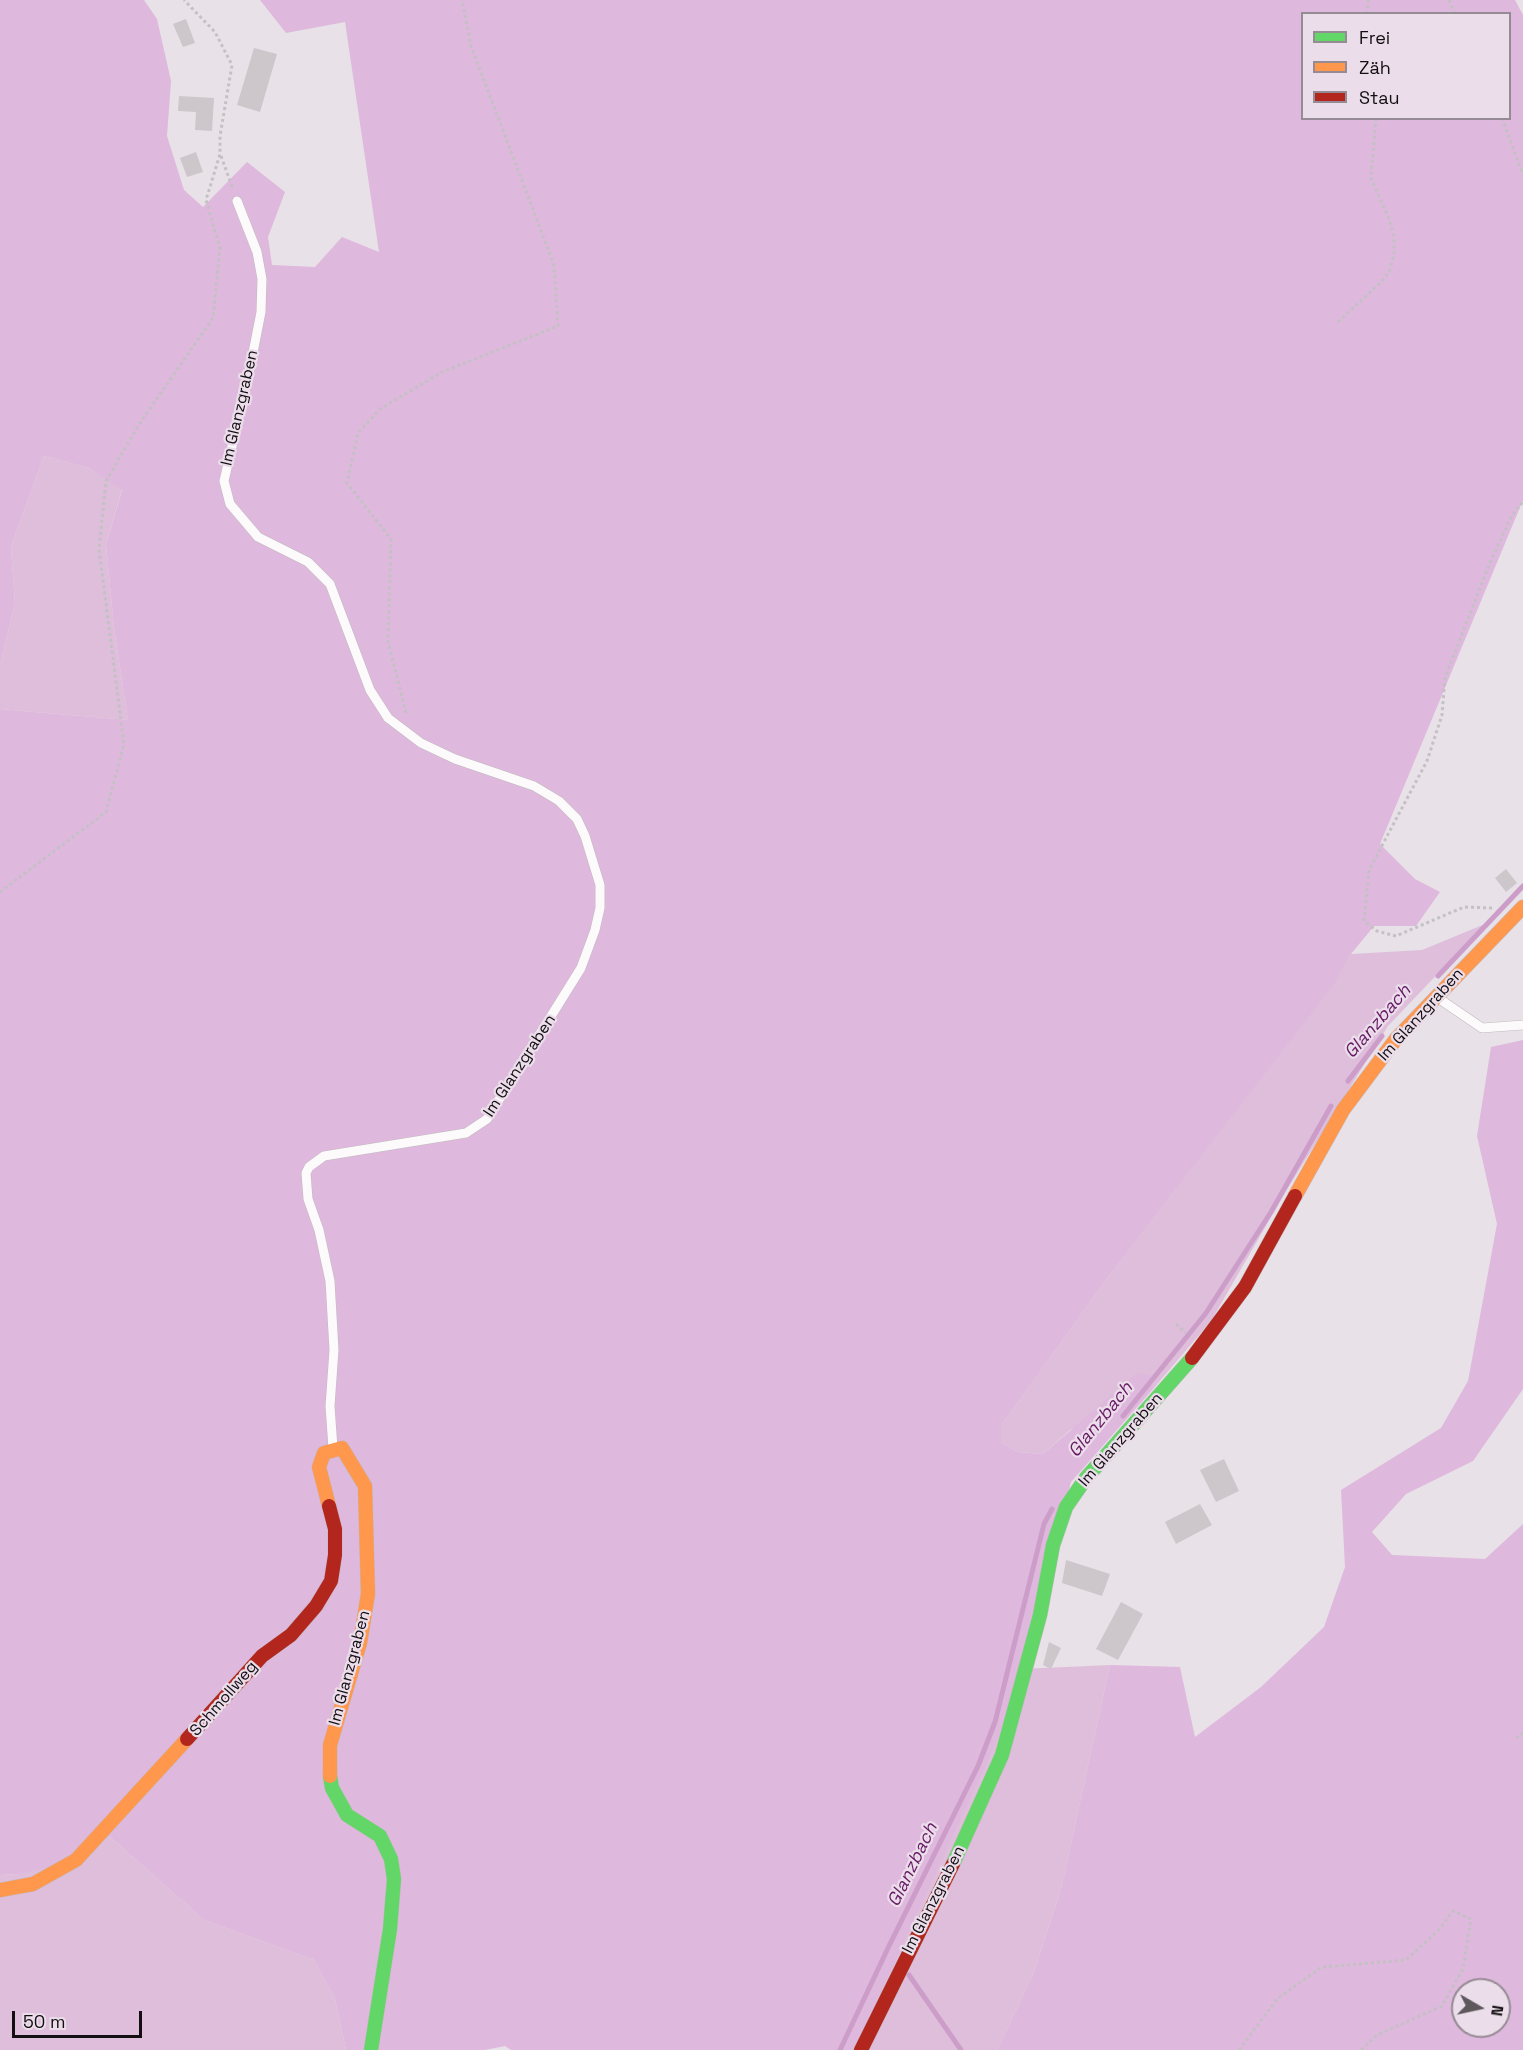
<!DOCTYPE html>
<meta charset="utf-8">
<style>
body{margin:0}
#map{position:relative;width:1523px;height:2050px;overflow:hidden;background:#e8e1e7;font-family:"Space Grotesk",sans-serif}
canvas{display:block}
.legend{position:absolute;left:1301px;top:12px;width:210px;height:108px;box-sizing:border-box;background:#ebdeea;border:2px solid #958b94;margin:0;padding:8px 10px;list-style:none;font-size:18px;color:#130e12}
.legend li{display:flex;align-items:center;gap:12px;height:30px}
.legend b{width:30px;border:2px solid #958b94}
.north{position:absolute;left:1451px;top:1978px;width:60px;height:60px;box-sizing:border-box;background:#ebdeea;border:2px solid #958b94;border-radius:50%;rotate:99deg;font-size:16px;font-weight:700;line-height:24px;text-align:center;color:#130e12}
.north::after{content:'';display:block;margin:auto;width:21px;height:27px;background:#5e585d;clip-path:polygon(50% 0,100% 100%,50% 72%,0 100%)}
.scale{position:absolute;left:12px;top:2011px;width:130px;height:27px;box-sizing:border-box;border:3px solid #130e12;border-top:0;padding-left:8px;font-size:18px;line-height:21px;white-space:nowrap;color:#130e12;-webkit-text-stroke:4px #ebdeea;paint-order:stroke}
</style>
<div id="map">
<canvas width="1523" height="2050"></canvas>
<ul class="legend">
<li><b style="height:8px;background:#63d668"></b>Frei</li>
<li><b style="height:8px;background:#ff974d"></b>Zäh</li>
<li><b style="height:8px;background:#b3261e"></b>Stau</li>
</ul>
<div class="north">N</div>
<div class="scale">50 m</div>
</div>
<script>
const g = document.querySelector('canvas').getContext('2d');
g.lineJoin = 'round';
function paint(path, color) { g.fillStyle = color; g.fill(path, 'evenodd'); }
const shape = rows => new Path2D(rows.map(r => 'M' + r).join(''));
function stroke(path, color, width, dash) { g.strokeStyle = color; g.lineWidth = width; g.lineCap = dash ? 'butt' : 'round'; g.setLineDash(dash || []); g.stroke(path); }
function label(font, color, halo, rows, align = 'center') {
  g.font = font + ' "Space Grotesk",sans-serif'; g.lineWidth = 4.5; g.setLineDash([]); g.textBaseline = 'middle'; g.strokeStyle = halo; g.fillStyle = color; for (const [text, x, y, turn = 0] of rows) {
    g.save(); g.translate(x, y); g.rotate((+turn || 0) * Math.PI / 180); g.textAlign = isNaN(turn) ? turn : align; if (halo) g.strokeText(text, 0, 0); g.fillText(text, 0, 0); g.restore();
  }
}
const green = shape([
 [44,456,89,468,122,489,106,545,114,628,128,720,0,709,0,666,15,603,11,547],
 [1485,924,1388,1026,1286,1191,1211,1321,1153,1389,1070,1430,1043,1454,1018,1452,1001,1442,1001,1426,1106,1280,1335,982,1351,954,1422,950],
 [1110,1665,1061,1889,1033,1974,997,2050,854,2050,1020,1669],
 [110,1837,204,1920,314,1960,335,1999,346,2050,0,2050,0,1875,19,1874]
]);
const forest = shape([
 [0,0,144,0,157,19,171,81,167,136,184,190,203,207,247,162,285,192,268,237,272,265,315,267,342,237,379,252,345,22,286,33,260,0,1515,0,1523,15,1523,500,1380,844,1415,879,1440,892,1416,926,1374,926,1351,954,1335,983,1106,1280,1001,1426,1001,1442,1018,1452,1043,1454,1137,1373,1150,1375,1153,1389,1071,1482,1008,1716,854,2050,511,2050,505,2046,485,2050,346,2050,335,1999,314,1960,204,1920,110,1837,49,1867,19,1874,0,1875,0,709,128,720,114,628,106,545,122,490,89,468,44,456,11,547,15,603,0,666],
 [1302,14,1510,14,1510,118,1302,118],
 [1523,1040,1523,1389,1473,1461,1406,1494,1372,1532,1392,1555,1485,1559,1523,1524,1523,2050,997,2050,1033,1974,1061,1889,1110,1665,1180,1667,1195,1737,1261,1687,1324,1627,1345,1567,1341,1490,1441,1428,1468,1381,1497,1224,1477,1136,1491,1047],
 [1463,1990,1499,1990,1499,2026,1463,2026]
]);
const stream = shape([
 [1438,976,1523,886],
 [1348,1081,1382,1036],
 [1123,1416,1206,1313,1271,1212,1331,1106],
 [909,1975,961,2050],
 [840,2050,888,1948,978,1766,995,1722,1044,1524,1052,1509]
]);
const building = shape([
 [186,19,195,43,183,47,173,24],
 [254,48,277,54,260,112,237,105],
 [179,96,214,98,212,131,195,130,196,112,178,111],
 [196,152,203,172,187,177,180,158],
 [1506,869,1517,883,1506,892,1495,878],
 [1224,1459,1239,1491,1216,1502,1200,1470],
 [1200,1504,1212,1525,1176,1544,1165,1522],
 [1066,1560,1110,1574,1102,1596,1062,1583],
 [1121,1602,1143,1614,1118,1660,1096,1649],
 [1049,1642,1061,1648,1051,1669,1043,1665]
]);
const path = shape([
 [1449,0,1455,14],
 [1367,14,1368,0],
 [1502,118,1523,175],
 [221,156,233,189],
 [1338,322,1380,283,1389,272,1394,255,1394,237,1389,219,1371,178,1376,118],
 [406,713,388,641,391,539,347,483,358,433,380,409,442,372,558,326,554,265,471,46,462,0],
 [0,892,106,812,124,744,99,549,106,481,138,426,213,318,220,248,206,200,220,154,220,136,232,65,215,32,184,0],
 [1492,908,1464,907,1396,936,1377,931,1364,921,1369,870,1427,761,1442,715,1445,677,1490,563,1512,515,1523,502],
 [1176,1324,1186,1333],
 [1516,1738,1523,1733],
 [1239,2050,1278,1998,1322,1967,1406,1960,1439,1930,1453,1911,1471,1919,1463,1969,1442,2006,1377,2035,1361,2050]
]);
const lane = shape([
 [237,201,257,252,262,279,261,312,250,368,224,481,230,504,258,537,308,562,330,584,370,690,388,718,421,743,455,759,534,786,559,801,577,819,585,836,600,885,600,908,595,930,581,968,487,1119,466,1133,324,1156,309,1167,306,1173,308,1199,319,1230,330,1281,334,1350,330,1406,333,1448],
 [1438,998,1482,1028,1523,1025]
]);
const fast = shape([
 [330,1776,332,1788,347,1815,380,1836,391,1859,394,1879,390,1929,371,2050],
 [953,1864,1002,1755,1040,1615,1053,1545,1066,1507,1086,1478,1192,1358]
]);
const slow = shape([
 [1295,1196,1343,1110,1396,1039,1523,907],
 [329,1506,319,1467,324,1453,342,1448,365,1486,368,1594,360,1643,330,1745,330,1776],
 [0,1890,33,1884,76,1860,187,1739]
]);
const jam = shape([
 [1192,1358,1245,1287,1295,1196],
 [187,1739,262,1656,291,1635,316,1606,331,1581,335,1555,335,1529,329,1506],
 [861,2050,953,1864]
]);
const streetNames = [
 ["Im Glanzgraben",240,408,-77],
 ["Im Glanzgraben",1421,1015,-48],
 ["Im Glanzgraben",520,1066,-57],
 ["Im Glanzgraben",1121,1440,-49],
 ["Im Glanzgraben",350,1668,-75],
 ["Schmollweg",224,1699,-49],
 ["Im Glanzgraben",934,1900,-63]
];
const waterNames = [
 ["Glanzbach",1378,1022,-49],
 ["Glanzbach",1101,1420,-51],
 ["Glanzbach",913,1865,-64]
];
paint(green, '#debedb');
paint(forest, '#dfb8dd');
stroke(stream, '#cc9dc9', 5);
paint(building, '#cdc7cc');
stroke(lane, '#c0babf', 10);
stroke(fast, '#c0babf', 15);
stroke(slow, '#c0babf', 15);
stroke(jam, '#c0babf', 15);
stroke(path, '#c4c1c4', 3, [3, 3]);
stroke(lane, '#fcfafb', 9);
stroke(fast, '#63d668', 14);
stroke(slow, '#ff974d', 14);
stroke(jam, '#b3261e', 14);
label('16px', '#130e12', '#ebdeea', streetNames);
label('italic 18px', '#671a66', '#ebdeea', waterNames);
</script>
